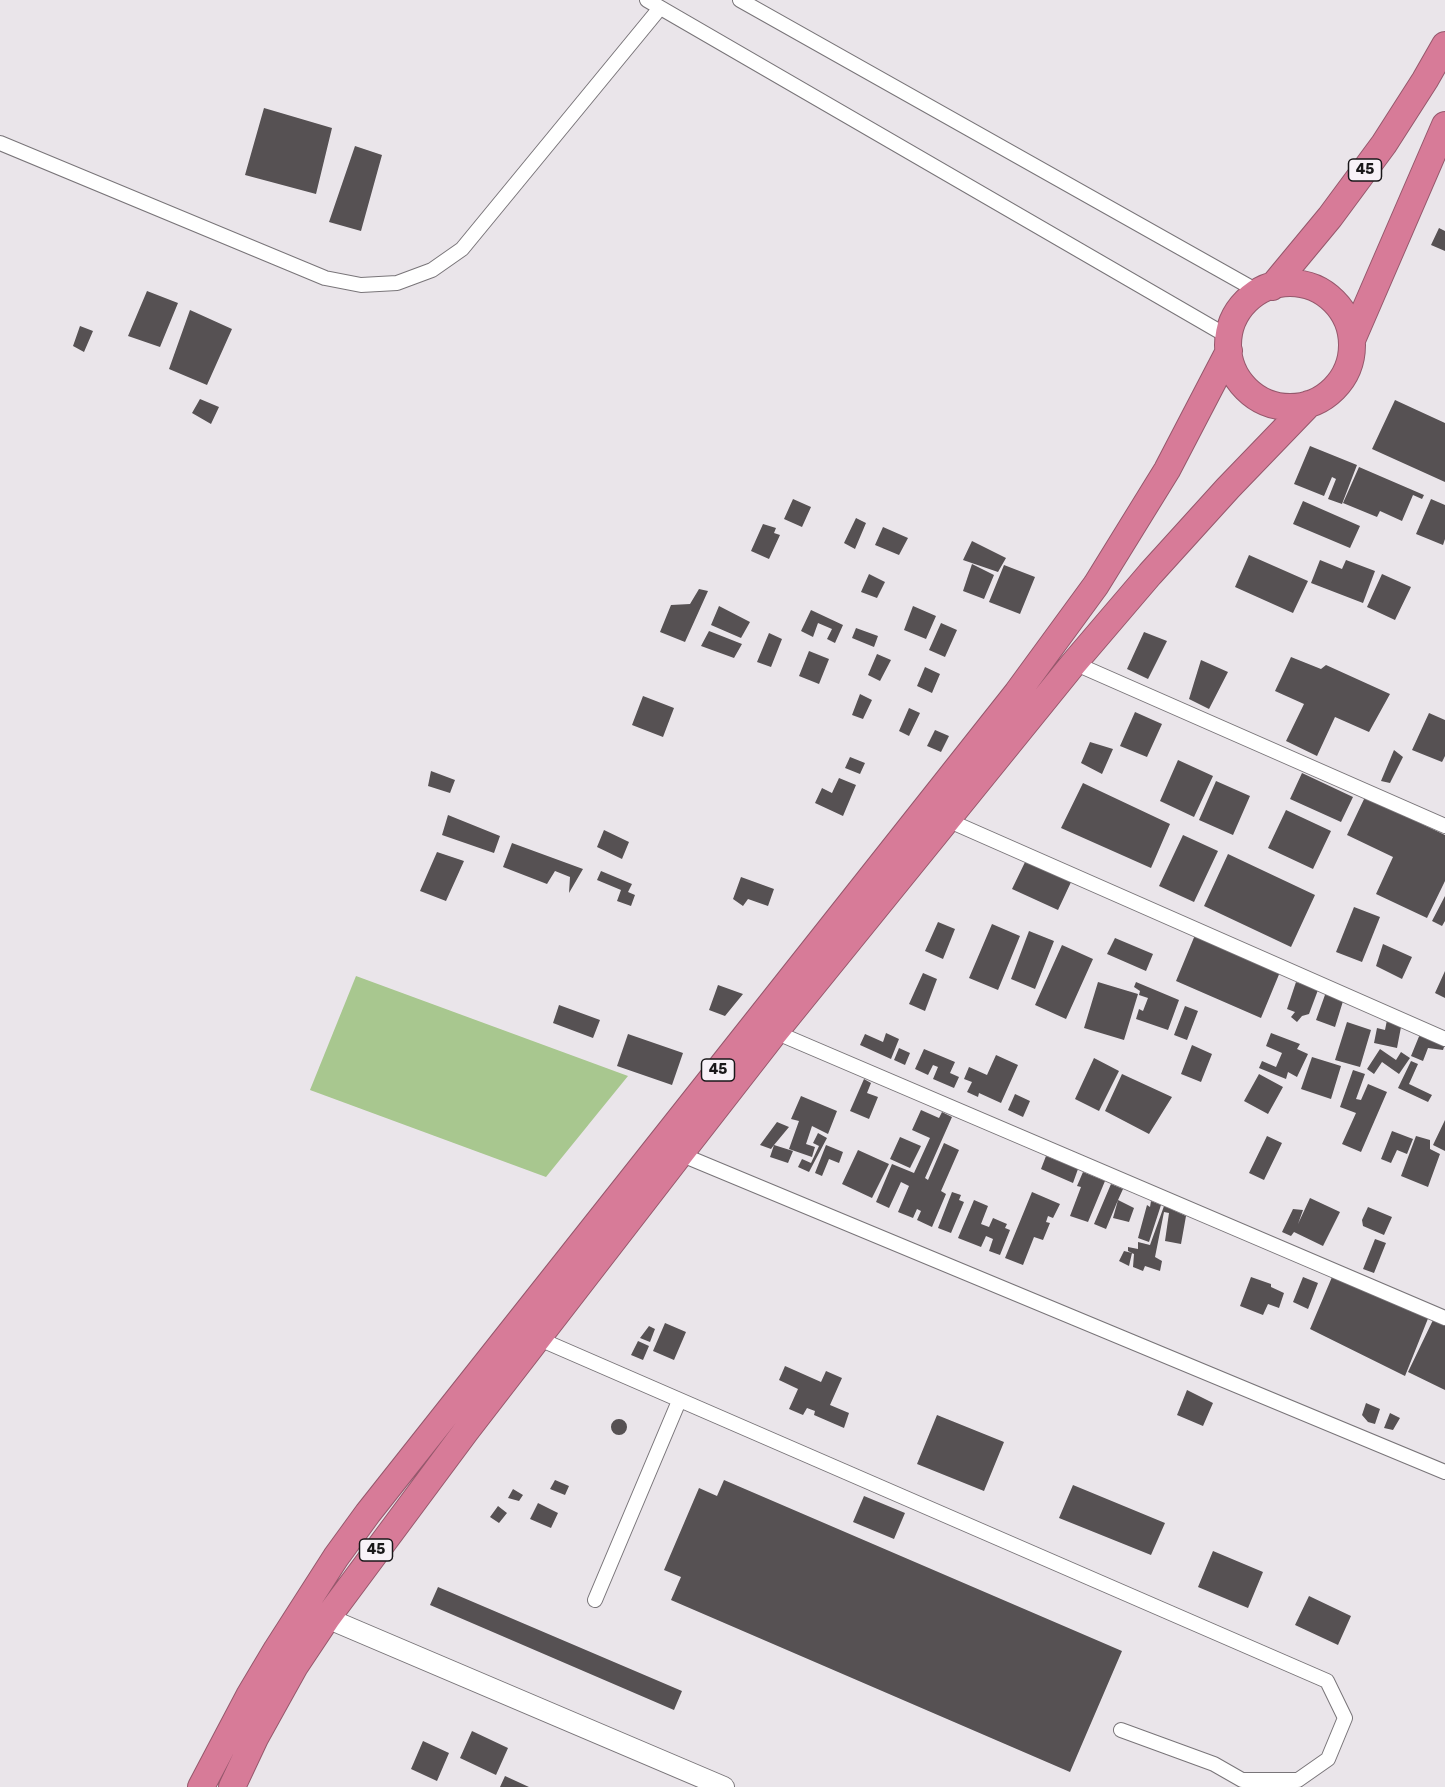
<!DOCTYPE html>
<style>
body{margin:0}
canvas{display:block;background:#eae5ea}
</style>
<canvas width="1445" height="1787"></canvas>
<script>
const g = document.querySelector('canvas').getContext('2d');
g.lineJoin = 'round';
function paint(path, color) { g.fillStyle = color; g.fill(path, 'evenodd'); }
const shape = rows => new Path2D(rows.map(r => 'M' + r).join(''));
function stroke(path, color, width, dash) { g.strokeStyle = color; g.lineWidth = width; g.lineCap = dash ? 'butt' : 'round'; g.setLineDash(dash || []); g.stroke(path); }
function label(font, color, halo, rows, align = 'center') {
  g.font = font + ' Rubik,sans-serif'; g.lineWidth = 6; g.setLineDash([]); g.textBaseline = 'middle'; g.strokeStyle = halo; g.fillStyle = color; for (const [text, x, y, turn = 0] of rows) {
    g.save(); g.translate(x, y); g.rotate((+turn || 0) * Math.PI / 180); g.textAlign = isNaN(turn) ? turn : align; if (halo) g.strokeText(text, 0, 0); g.fillText(text, 0, 0); g.restore();
  }
}
const green = shape([
 [356,976,628,1076,546,1177,310,1090]
]);
const building = shape([
 [264,108,332,128,316,194,245,175],
 [355,146,382,155,361,231,329,222],
 [1439,228,1445,231,1445,251,1431,245],
 [147,291,178,303,160,347,128,336],
 [190,310,232,329,207,385,169,369],
 [80,326,93,331,84,352,73,346],
 [200,399,219,407,211,424,192,413],
 [1395,400,1445,423,1445,482,1372,449],
 [1310,446,1357,465,1342,504,1328,499,1336,479,1332,477,1324,496,1294,484],
 [1359,467,1424,495,1422,499,1413,495,1402,521,1380,511,1377,517,1343,503],
 [793,499,811,507,802,527,784,519],
 [1431,499,1445,505,1445,539,1443,545,1416,534],
 [1303,501,1360,526,1350,548,1293,524],
 [856,518,866,523,855,549,844,543],
 [763,524,776,528,774,533,780,535,769,559,751,551],
 [883,527,908,538,899,555,875,545],
 [972,541,1006,558,998,572,963,560],
 [1249,555,1308,581,1293,613,1235,587],
 [1320,560,1342,569,1346,560,1375,571,1363,603,1311,583],
 [972,564,994,575,984,599,963,591],
 [1004,565,1035,577,1020,614,989,602],
 [869,574,885,582,877,598,861,592],
 [1382,574,1411,587,1395,620,1367,607],
 [699,589,708,591,685,642,660,632,671,605,690,604],
 [719,606,750,622,741,638,711,625],
 [913,606,936,616,926,639,904,630],
 [811,610,843,625,835,643,827,639,832,629,818,623,813,637,801,631],
 [941,623,957,630,945,657,929,650],
 [856,628,878,636,874,647,852,638],
 [709,631,742,644,734,658,701,646],
 [1144,632,1167,641,1148,679,1127,669],
 [769,633,782,639,771,667,757,662],
 [809,651,829,659,819,684,799,676],
 [877,654,891,660,880,681,868,675],
 [1291,657,1321,669,1326,665,1390,694,1369,732,1335,717,1317,756,1286,741,1304,704,1275,691],
 [1201,660,1228,672,1209,709,1189,699],
 [925,667,940,674,932,693,917,686],
 [860,694,872,700,863,719,852,715],
 [643,696,674,708,663,737,632,725],
 [909,708,920,713,909,736,899,731],
 [1135,712,1162,724,1147,757,1120,746],
 [1429,713,1445,720,1445,756,1442,762,1412,750],
 [935,730,949,736,941,752,927,746],
 [1090,742,1113,749,1102,774,1081,763],
 [1394,750,1403,757,1390,783,1381,781],
 [850,757,865,763,860,774,845,768],
 [1178,760,1213,776,1194,817,1160,801],
 [431,771,455,780,450,793,428,786],
 [1302,773,1353,797,1341,822,1290,799],
 [839,778,856,785,843,816,815,803,822,788,832,793],
 [1216,781,1250,796,1233,835,1199,820],
 [1083,783,1170,824,1151,868,1061,828],
 [1365,797,1445,835,1445,881,1427,918,1376,894,1393,857,1347,835],
 [1286,810,1331,831,1313,869,1268,848],
 [448,815,500,836,494,853,442,835],
 [604,830,629,842,622,859,597,847],
 [1183,835,1218,851,1194,902,1159,886],
 [512,843,583,869,569,893,570,877,555,871,547,884,503,867],
 [437,852,464,861,446,901,420,891],
 [1228,854,1315,895,1291,947,1204,906],
 [1027,858,1072,880,1058,910,1012,889],
 [601,871,632,884,628,892,635,895,631,906,617,901,621,890,597,880],
 [741,877,774,889,768,906,748,899,743,906,733,899],
 [1445,896,1445,921,1442,926,1432,921],
 [1354,907,1380,917,1362,962,1336,952],
 [938,922,955,929,943,959,925,951],
 [992,924,1020,936,998,990,969,978],
 [1029,931,1054,941,1035,989,1011,979],
 [1195,935,1280,972,1261,1018,1176,981],
 [1115,938,1153,954,1146,971,1107,954],
 [1383,944,1412,957,1402,979,1376,966],
 [1062,945,1093,959,1066,1019,1035,1005],
 [1445,971,1445,998,1435,993],
 [923,973,937,979,925,1011,909,1004],
 [1098,982,1138,994,1124,1040,1084,1028],
 [1136,982,1179,1000,1168,1030,1136,1019,1139,1009,1143,1011,1148,998,1139,995,1140,991,1134,987],
 [1296,982,1318,990,1309,1014,1302,1016,1297,1022,1291,1017,1295,1012,1287,1009],
 [718,985,743,994,725,1016,709,1010],
 [1326,992,1344,998,1335,1027,1316,1020],
 [559,1005,600,1020,593,1038,553,1023],
 [1185,1006,1198,1011,1187,1040,1174,1035],
 [1387,1020,1401,1027,1397,1048,1374,1043,1377,1028,1385,1030],
 [1347,1022,1371,1030,1360,1067,1335,1060],
 [886,1033,899,1039,891,1059,860,1045,865,1034,883,1042],
 [1271,1033,1300,1044,1297,1049,1308,1054,1297,1077,1288,1072,1286,1079,1259,1068,1262,1061,1276,1067,1282,1053,1266,1046],
 [628,1034,683,1053,672,1085,617,1066],
 [1420,1034,1445,1044,1443,1050,1428,1048,1423,1061,1411,1056],
 [1192,1045,1212,1054,1201,1082,1181,1074],
 [899,1048,910,1053,905,1065,894,1060],
 [924,1049,955,1062,950,1073,959,1077,954,1088,933,1079,938,1067,933,1065,928,1075,915,1069],
 [1380,1049,1396,1060,1401,1052,1410,1058,1399,1074,1382,1062,1374,1074,1367,1069],
 [996,1055,1018,1065,1001,1103,979,1093,978,1097,967,1092,972,1082,964,1079,969,1067,987,1075],
 [1312,1057,1341,1066,1331,1099,1301,1089],
 [1094,1058,1119,1071,1099,1111,1075,1099],
 [1411,1061,1418,1064,1409,1084,1432,1095,1428,1102,1398,1088],
 [1353,1070,1365,1074,1356,1099,1361,1100,1368,1084,1387,1092,1361,1152,1342,1144,1356,1113,1340,1107],
 [1122,1074,1172,1097,1149,1134,1105,1111],
 [1259,1074,1283,1087,1268,1114,1244,1101],
 [864,1079,871,1083,867,1093,878,1097,869,1119,850,1111],
 [1015,1094,1030,1101,1023,1117,1008,1110],
 [801,1096,837,1111,828,1134,812,1126,806,1144,815,1147,812,1157,789,1149,799,1121,791,1119],
 [921,1110,939,1118,942,1112,952,1117,925,1178,928,1180,944,1143,959,1150,941,1191,946,1194,932,1227,917,1220,921,1211,917,1209,913,1218,898,1212,909,1186,901,1182,889,1208,876,1202,892,1164,914,1173,930,1138,912,1130],
 [1445,1120,1445,1151,1433,1145],
 [777,1122,789,1127,774,1145,793,1151,788,1163,770,1157,774,1145,771,1149,760,1145],
 [1392,1131,1413,1139,1407,1154,1397,1150,1391,1163,1381,1159],
 [818,1133,827,1138,809,1172,798,1167,802,1159,811,1163,819,1146,813,1143],
 [1267,1136,1282,1143,1264,1180,1249,1173],
 [1416,1136,1430,1140,1430,1149,1440,1154,1428,1187,1401,1176],
 [900,1137,921,1146,910,1168,890,1159],
 [826,1145,843,1152,839,1163,829,1159,822,1176,815,1173],
 [858,1150,889,1164,872,1198,842,1184],
 [1046,1156,1078,1169,1073,1183,1041,1169],
 [1083,1172,1105,1181,1088,1222,1070,1216,1081,1187,1077,1186],
 [1111,1184,1123,1189,1118,1200,1134,1208,1129,1222,1113,1218,1118,1200,1106,1229,1094,1224],
 [952,1192,961,1195,959,1200,964,1202,951,1233,938,1228],
 [1032,1192,1060,1204,1053,1218,1048,1216,1046,1222,1050,1223,1043,1240,1034,1237,1023,1265,1005,1258],
 [1310,1198,1340,1212,1323,1246,1294,1232,1291,1236,1282,1232,1293,1209,1303,1210,1298,1224],
 [974,1200,988,1206,981,1224,989,1227,993,1218,1007,1224,1005,1228,1010,1230,1000,1255,989,1251,993,1239,986,1236,981,1247,958,1238],
 [1151,1201,1161,1205,1149,1242,1138,1238,1147,1205,1150,1207],
 [1164,1206,1186,1216,1181,1244,1165,1241,1169,1213,1164,1212,1155,1257,1162,1261,1160,1271,1145,1266,1143,1271,1133,1267,1134,1254,1128,1251,1128,1247,1138,1249,1138,1242,1150,1245],
 [1368,1207,1392,1217,1384,1235,1363,1226,1362,1220],
 [1375,1239,1386,1243,1374,1273,1363,1269],
 [1124,1251,1132,1253,1129,1266,1119,1261],
 [1251,1277,1271,1284,1271,1287,1284,1293,1279,1308,1268,1304,1263,1315,1240,1306],
 [1303,1277,1318,1283,1308,1309,1293,1302],
 [1332,1277,1429,1316,1405,1376,1310,1329],
 [1433,1320,1445,1326,1445,1390,1408,1372],
 [665,1323,686,1332,674,1360,653,1351],
 [649,1326,655,1329,650,1342,640,1338],
 [638,1341,649,1346,643,1360,631,1355],
 [785,1366,821,1382,826,1371,842,1378,830,1405,849,1413,844,1428,814,1415,815,1411,807,1408,803,1415,789,1409,798,1389,779,1380],
 [1187,1390,1213,1403,1203,1426,1177,1415],
 [1366,1403,1380,1409,1375,1424,1368,1422,1362,1415],
 [1390,1413,1400,1418,1393,1430,1384,1428],
 [937,1415,1004,1442,984,1491,917,1464],
 '611 1427a8 8 0 1 1 16 0a8 8 0 1 1-16 0Z',
 [555,1480,569,1486,565,1495,550,1489],
 [724,1480,1122,1651,1070,1772,671,1600,681,1577,664,1570,699,1488,717,1496],
 [1073,1485,1165,1523,1151,1555,1059,1518],
 [513,1489,523,1495,519,1501,508,1498],
 [864,1496,905,1513,894,1539,853,1522],
 [538,1503,558,1513,551,1528,530,1519],
 [498,1506,507,1513,499,1523,490,1517],
 [1213,1551,1263,1572,1248,1608,1198,1587],
 [438,1587,682,1691,674,1710,430,1605],
 [1309,1596,1351,1616,1338,1645,1295,1625],
 [472,1731,508,1748,496,1775,460,1758],
 [423,1741,449,1753,437,1781,411,1769],
 [505,1776,529,1787,500,1787]
]);
const street = shape([
 [647,0,1229,337],
 [740,0,1259,292],
 [0,143,325,278,361,285,397,283,432,270,462,249,660,8],
 [1074,663,1445,826],
 [945,819,1445,1039],
 [775,1032,1445,1318],
 [680,1154,1445,1472],
 [537,1338,1327,1681,1345,1718,1328,1759,1298,1780,1242,1780,1214,1764,1121,1730],
 [595,1600,679,1401]
]);
const secondary = shape([
 [315,1613,724,1787]
]);
const highway = shape([
 '1228 345a62 62 0 1 1 124 0a62 62 0 1 1-124 0Z',
 [1272,287,1330,217,1384,144,1425,80,1445,45],
 [1352,340,1445,125],
 [201,1787,249,1696,277,1649,336,1557,368,1513,1017,693,1096,585,1167,470,1229,351],
 [232,1787,255,1738,295,1666,327,1618,466,1431,680,1154,775,1032,1074,663,1150,574,1228,488,1309,404]
]);
const shields = [
 [1365,170,33],
 [718,1070,33],
 [376,1550,33]
];
const shieldNames = [
 ["45",1365,170],
 ["45",718,1070],
 ["45",376,1550]
];
paint(green, '#a8c78f');
paint(building, '#565153');
stroke(street, '#797579', 16);
stroke(secondary, '#797579', 22);
stroke(highway, '#95586c', 28);
stroke(street, '#fff', 14);
stroke(secondary, '#fff', 20);
stroke(highway, '#d77b98', 26);
for (const [x, y, w] of shields) { const box = new Path2D(); box.roundRect(x - w / 2, y - 11, w, 22, 4.5); g.fillStyle = '#f8f2f8'; g.fill(box); stroke(box, '#1a181a', 1.5); }
label('bold 14px', '#1a181a', null, shieldNames);
</script>
